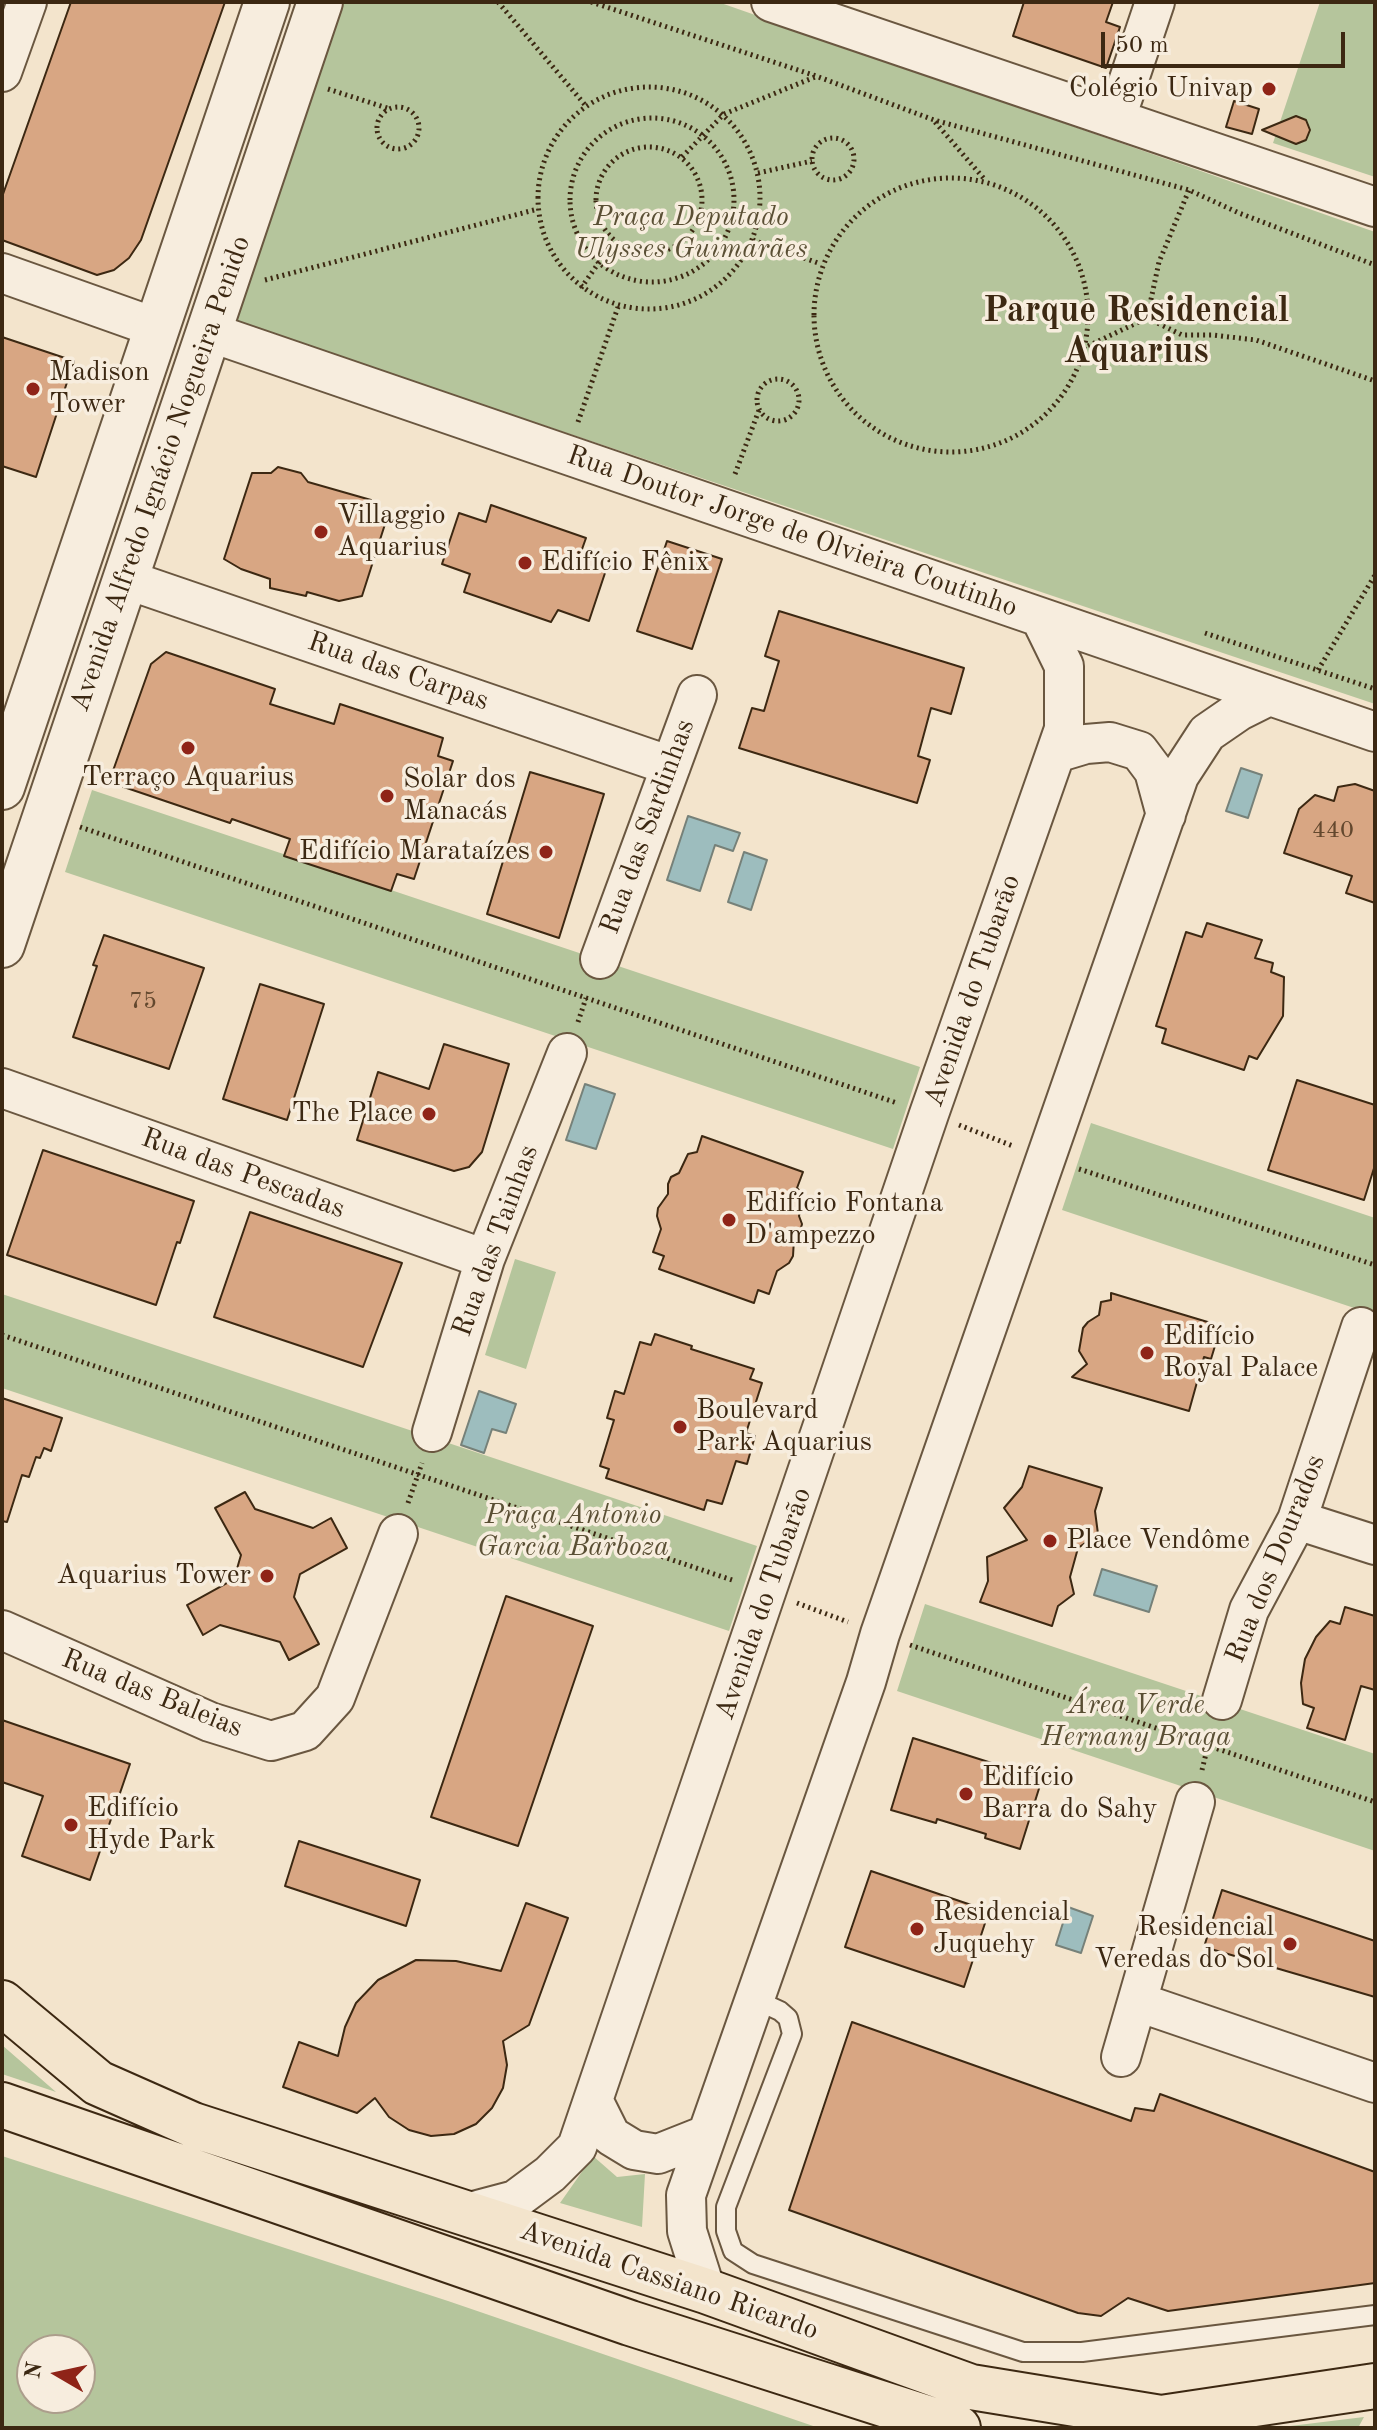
<!DOCTYPE html>
<meta charset="utf-8">
<style>
body{margin:0}
#map{position:relative;width:1377px;height:2430px;overflow:hidden;background:#f3e4cc;font-family:"Old Standard TT",serif}
canvas{display:block}
.frame{position:absolute;inset:0;border:4px solid #3c2812;pointer-events:none}
.north{position:absolute;left:16px;top:2334px;width:80px;height:80px;box-sizing:border-box;background:#f7edde;border:2px solid #ac9e8c;border-radius:50%;rotate:279deg;font-size:22px;font-weight:700;line-height:32px;text-align:center;color:#3c2812}
.north::after{content:'';display:block;margin:auto;width:28px;height:36px;background:#8f2418;clip-path:polygon(50% 0,100% 100%,50% 72%,0 100%)}
.scale{position:absolute;left:1101px;top:32px;width:244px;height:36px;box-sizing:border-box;border:4px solid #3c2812;border-top:0;padding-left:10px;font-size:24px;line-height:28px;white-space:nowrap;color:#3c2812;-webkit-text-stroke:6px #f7edde;paint-order:stroke}
</style>
<div id="map">
<canvas width="1377" height="2430"></canvas>
<div class="frame"></div>
<div class="north">N</div>
<div class="scale">50 m</div>
</div>
<script>
const g = document.querySelector('canvas').getContext('2d');
g.lineJoin = 'round';
function paint(path, color) { g.fillStyle = color; g.fill(path, 'evenodd'); }
const shape = rows => new Path2D(rows.map(r => 'M' + r).join(''));
function stroke(path, color, width, dash) { g.strokeStyle = color; g.lineWidth = width; g.lineCap = dash ? 'butt' : 'round'; g.setLineDash(dash || []); g.stroke(path); }
function label(font, color, halo, rows, align = 'center') {
  g.font = font + ' "Old Standard TT",serif'; g.lineWidth = 7; g.setLineDash([]); g.textBaseline = 'middle'; g.strokeStyle = halo; g.fillStyle = color; for (const [text, x, y, turn = 0] of rows) {
    g.save(); g.translate(x, y); g.rotate((+turn || 0) * Math.PI / 180); g.textAlign = isNaN(turn) ? turn : align; if (halo) g.strokeText(text, 0, 0); g.fillText(text, 0, 0); g.restore();
  }
}
const green = shape([
 [336,2,718,2,1375,232,1375,704,227,319],
 [1320,2,1375,2,1375,177,1273,143],
 [92,790,920,1067,893,1149,65,872],
 [1091,1123,1375,1218,1375,1315,1062,1210],
 [515,1259,556,1272,526,1369,485,1355],
 [2,1294,757,1546,729,1631,2,1388],
 [925,1604,1375,1754,1375,1851,897,1691],
 [2,2045,56,2092,2,2074],
 [2,2156,448,2301,819,2428,2,2428],
 [32,2350,80,2350,80,2398,32,2398],
 [593,2156,617,2177,645,2174,642,2227,560,2203],
 [1364,2417,1358,2428,1274,2428]
]);
const water = shape([
 [1241,768,1262,775,1248,818,1226,811,1241,768],
 [688,816,740,833,733,851,715,845,700,891,667,880,688,816],
 [744,852,767,860,751,910,728,902,744,852],
 [585,1084,615,1094,596,1149,566,1140,585,1084],
 [479,1391,516,1404,506,1433,492,1429,484,1453,461,1445,479,1391],
 [1102,1569,1157,1586,1149,1612,1094,1595,1102,1569],
 [1068,1907,1093,1916,1081,1953,1056,1945,1068,1907]
]);
const building = shape([
 [71,2,225,2,141,240,129,258,114,270,97,275,2,240,2,197,71,2],
 [1024,2,1113,2,1106,22,1120,27,1106,68,1013,36,1024,2],
 [1234,101,1259,109,1252,134,1226,127,1234,101],
 [1296,116,1306,120,1310,130,1306,140,1296,144,1262,130,1296,116],
 [2,337,74,361,36,477,2,466,2,337],
 [278,467,301,473,308,482,371,500,373,507,386,521,362,596,339,601,307,592,306,596,270,588,270,579,241,569,224,559,252,473,271,473,278,467],
 [491,505,586,538,581,552,609,561,589,621,558,610,551,622,464,592,470,574,442,564,459,513,486,522,491,505],
 [667,541,722,559,692,649,637,631,667,541],
 [779,611,964,668,951,714,931,708,918,756,930,760,917,803,739,748,752,708,764,711,779,661,765,656,779,611],
 [166,652,275,689,270,704,334,724,340,704,443,738,438,756,453,761,414,879,397,874,391,891,284,856,290,839,232,819,230,823,109,782,151,664,166,652],
 [530,772,604,794,559,938,487,914,530,772],
 [1355,784,1375,791,1375,903,1346,893,1352,876,1284,853,1299,809,1315,795,1334,801,1338,787,1355,784],
 [1207,923,1262,940,1255,958,1273,963,1271,972,1284,977,1283,1016,1257,1059,1249,1056,1244,1070,1162,1043,1166,1029,1156,1026,1186,932,1202,937,1207,923],
 [104,935,204,968,169,1069,73,1037,97,966,93,965,104,935],
 [260,984,324,1004,287,1120,223,1099,260,984],
 [444,1044,509,1064,482,1152,469,1167,454,1171,357,1140,378,1072,429,1089,444,1044],
 [1297,1080,1375,1105,1375,1165,1364,1200,1268,1170,1297,1080],
 [702,1136,803,1172,797,1188,803,1195,799,1216,802,1224,800,1232,794,1239,793,1256,789,1263,777,1271,769,1294,758,1290,754,1303,659,1269,664,1256,653,1252,661,1229,657,1216,658,1208,668,1194,668,1184,671,1177,679,1173,688,1154,697,1152,702,1136],
 [43,1150,194,1201,180,1243,177,1242,156,1305,7,1255,43,1150],
 [250,1212,402,1263,363,1367,214,1317,250,1212],
 [1111,1293,1221,1326,1211,1359,1204,1357,1189,1411,1072,1377,1087,1364,1079,1351,1083,1328,1088,1322,1099,1315,1101,1302,1111,1300,1111,1293],
 [655,1334,692,1346,691,1349,754,1369,750,1379,762,1383,746,1433,755,1436,747,1464,736,1461,722,1504,707,1500,704,1510,673,1500,606,1478,609,1469,600,1466,614,1420,607,1418,615,1391,624,1394,640,1342,651,1345,655,1334],
 [2,1398,62,1418,51,1451,44,1448,40,1458,36,1457,29,1477,22,1475,7,1522,2,1521,2,1398],
 [1029,1466,1102,1488,1095,1511,1098,1534,1078,1548,1070,1577,1074,1594,1058,1606,1052,1626,980,1602,988,1581,987,1557,1027,1540,1004,1508,1022,1487,1029,1466],
 [245,1492,255,1509,313,1528,331,1518,347,1548,300,1574,294,1597,319,1644,289,1660,280,1642,220,1625,203,1635,187,1605,234,1579,241,1555,215,1508,245,1492],
 [506,1596,593,1626,518,1846,431,1817,506,1596],
 [1345,1607,1375,1616,1375,1690,1361,1686,1345,1740,1307,1728,1314,1708,1303,1704,1301,1683,1305,1659,1316,1637,1330,1621,1340,1624,1345,1607],
 [2,1720,130,1764,90,1880,22,1856,43,1796,2,1782,2,1720],
 [913,1738,1042,1779,1020,1849,985,1838,986,1834,937,1819,936,1823,891,1810,913,1738],
 [299,1841,420,1880,406,1926,285,1886,299,1841],
 [871,1871,989,1911,964,1987,845,1947,871,1871],
 [1222,1890,1375,1941,1375,1997,1204,1947,1222,1890],
 [526,1903,568,1918,529,2025,503,2041,507,2065,503,2088,492,2108,476,2124,454,2134,431,2136,409,2130,389,2117,375,2098,357,2113,283,2087,299,2042,338,2056,345,2027,356,2003,378,1980,416,1960,456,1961,501,1971,526,1903],
 [852,2022,1131,2121,1135,2108,1154,2111,1160,2094,1375,2172,1375,2283,1168,2311,1128,2298,1101,2316,1078,2313,789,2210,852,2022]
]);
const path = shape([
 [498,2,586,106],
 [591,2,816,76,934,120,1189,190,1239,213,1375,265],
 '538 198a111 111 0 1 1 222 0a111 111 0 1 1-222 0Z',
 [328,89,387,108],
 '377 128a21 21 0 1 1 42 0a21 21 0 1 1-42 0Z',
 '570 200a82 82 0 1 1 164 0a82 82 0 1 1-164 0Z',
 [935,122,986,181],
 '812 159a21 21 0 1 1 42 0a21 21 0 1 1-42 0Z',
 '596 200a53 53 0 1 1 106 0a53 53 0 1 1-106 0Z',
 [682,157,724,114,815,77],
 [758,173,812,161],
 '814 315a137 137 0 1 1 274 0a137 137 0 1 1-274 0Z',
 [753,240,818,263],
 [265,280,538,209],
 [581,288,614,241],
 [1147,318,1182,335,1212,335,1256,340,1375,381],
 [1088,346,1147,318,1159,262,1189,190],
 '757 400a21 21 0 1 1 42 0a21 21 0 1 1-42 0Z',
 [578,422,618,307],
 [735,474,759,410],
 [1205,633,1375,689],
 [1318,670,1375,575],
 [80,827,897,1103],
 [578,1022,586,998],
 [959,1125,1013,1146],
 [1079,1169,1375,1265],
 [2,1335,735,1581],
 [408,1503,422,1463],
 [797,1603,848,1622],
 [910,1645,1375,1802],
 [1202,1770,1212,1729]
]);
const service = shape([
 [754,1999,780,2011,788,2018,792,2034,726,2207,726,2231,733,2251,753,2264,1023,2352,1082,2352,1375,2315]
]);
const minor = shape([
 [771,2,1375,207],
 [2,72,27,2],
 [1116,118,1155,2],
 [2,273,157,328],
 [209,332,1375,732],
 [125,579,671,766],
 [1056,753,1086,744,1110,742,1139,751,1154,771,1166,815],
 [600,959,697,695],
 [2,1088,485,1259],
 [432,1432,485,1259,567,1053],
 [1297,1520,1375,1545],
 [2,1630,210,1722,271,1741,305,1731,335,1698,398,1534],
 [1222,1700,1249,1610,1297,1520,1361,1327],
 [1138,2002,1375,2083],
 [1121,2057,1195,1802],
 [593,2100,611,2136,634,2150,658,2154,706,2135],
 [466,2213,515,2200,550,2174,577,2147,929,1114,1064,729,1064,666,1040,617],
 [706,2291,687,2231,686,2195,866,1682,880,1634,1179,776,1207,733,1239,711,1269,696]
]);
const tertiary = shape([
 [2,787,267,2],
 [2,945,320,2]
]);
const primary = shape([
 [2,2003,98,2083,193,2125,706,2291,971,2387,1161,2418,1375,2386],
 [2,2105,630,2323,958,2428]
]);
const markers = [
 [1269,89,8,"#8f2418"],
 [33,389,8,"#8f2418"],
 [321,532,8,"#8f2418"],
 [525,563,8,"#8f2418"],
 [188,748,8,"#8f2418"],
 [387,796,8,"#8f2418"],
 [546,852,8,"#8f2418"],
 [429,1114,8,"#8f2418"],
 [729,1220,8,"#8f2418"],
 [1147,1353,8,"#8f2418"],
 [680,1427,8,"#8f2418"],
 [1050,1541,8,"#8f2418"],
 [267,1576,8,"#8f2418"],
 [966,1794,8,"#8f2418"],
 [71,1825,8,"#8f2418"],
 [917,1929,8,"#8f2418"],
 [1290,1944,8,"#8f2418"]
];
const numberNames = [
 ["440",1333,831],
 ["75",143,1002]
];
const poiNames = [
 ["Colégio Univap",1253,89,"right"],
 ["Madison",49,373],
 ["Tower",49,405],
 ["Villaggio",337,516],
 ["Aquarius",337,548],
 ["Edifício Fênix",541,563],
 ["Terraço Aquarius",188,778,"center"],
 ["Solar dos",403,780],
 ["Manacás",403,812],
 ["Edifício Marataízes",530,852,"right"],
 ["The Place",413,1114,"right"],
 ["Edifício Fontana",745,1204],
 ["D'ampezzo",745,1236],
 ["Edifício",1163,1337],
 ["Royal Palace",1163,1369],
 ["Boulevard",696,1411],
 ["Park Aquarius",696,1443],
 ["Place Vendôme",1066,1541],
 ["Aquarius Tower",251,1576,"right"],
 ["Edifício",982,1778],
 ["Barra do Sahy",982,1810],
 ["Edifício",87,1809],
 ["Hyde Park",87,1841],
 ["Residencial",933,1913],
 ["Juquehy",933,1945],
 ["Residencial",1274,1928,"right"],
 ["Veredas do Sol",1274,1960,"right"]
];
const parkNames = [
 ["Praça Deputado",691,218],
 ["Ulysses Guimarães",691,250],
 ["Praça Antonio",573,1516],
 ["Garcia Barboza",573,1548],
 ["Área Verde",1136,1706],
 ["Hernany Braga",1136,1738]
];
const streetNames = [
 ["Avenida Alfredo Ignácio Nogueira Penido",161,474,-71],
 ["Rua Doutor Jorge de Olvieira Coutinho",792,532,19],
 ["Rua das Carpas",398,672,19],
 ["Rua das Sardinhas",648,827,-70],
 ["Avenida do Tubarão",973,991,-71],
 ["Rua das Pescadas",243,1174,20],
 ["Rua das Tainhas",496,1241,-70],
 ["Rua dos Dourados",1276,1559,-68],
 ["Avenida do Tubarão",764,1604,-71],
 ["Rua das Baleias",152,1694,22],
 ["Avenida Cassiano Ricardo",669,2281,19]
];
const districtNames = [
 ["Parque Residencial",1136,312],
 ["Aquarius",1136,353]
];
paint(green, '#b5c59c');
paint(water, '#9dbdbe');
stroke(water, '#768179', 2);
paint(building, '#d8a683');
stroke(building, '#3c2812', 2);
stroke(service, '#6a5740', 22);
stroke(minor, '#6a5740', 42);
stroke(tertiary, '#6a5740', 48);
stroke(primary, '#3c2812', 48);
stroke(path, '#3c2812', 5, [2, 4]);
stroke(service, '#f7edde', 18);
stroke(minor, '#f7edde', 38);
stroke(tertiary, '#f7edde', 44);
stroke(primary, '#f3e4cc', 44);
for (const [x, y, r, color] of markers) { const dot = new Path2D(); dot.arc(x, y, r, 0, 2 * Math.PI); g.fillStyle = color; g.fill(dot); stroke(dot, '#f7edde', 3); }
label('24px', '#63482e', null, numberNames);
label('28px', '#3c2812', '#f7edde', poiNames, 'left');
label('italic 28px', '#5a4f34', '#f7edde', parkNames);
label('28px', '#3c2812', '#f7edde', streetNames);
label('bold 36px', '#3c2812', '#f7edde', districtNames);
</script>
